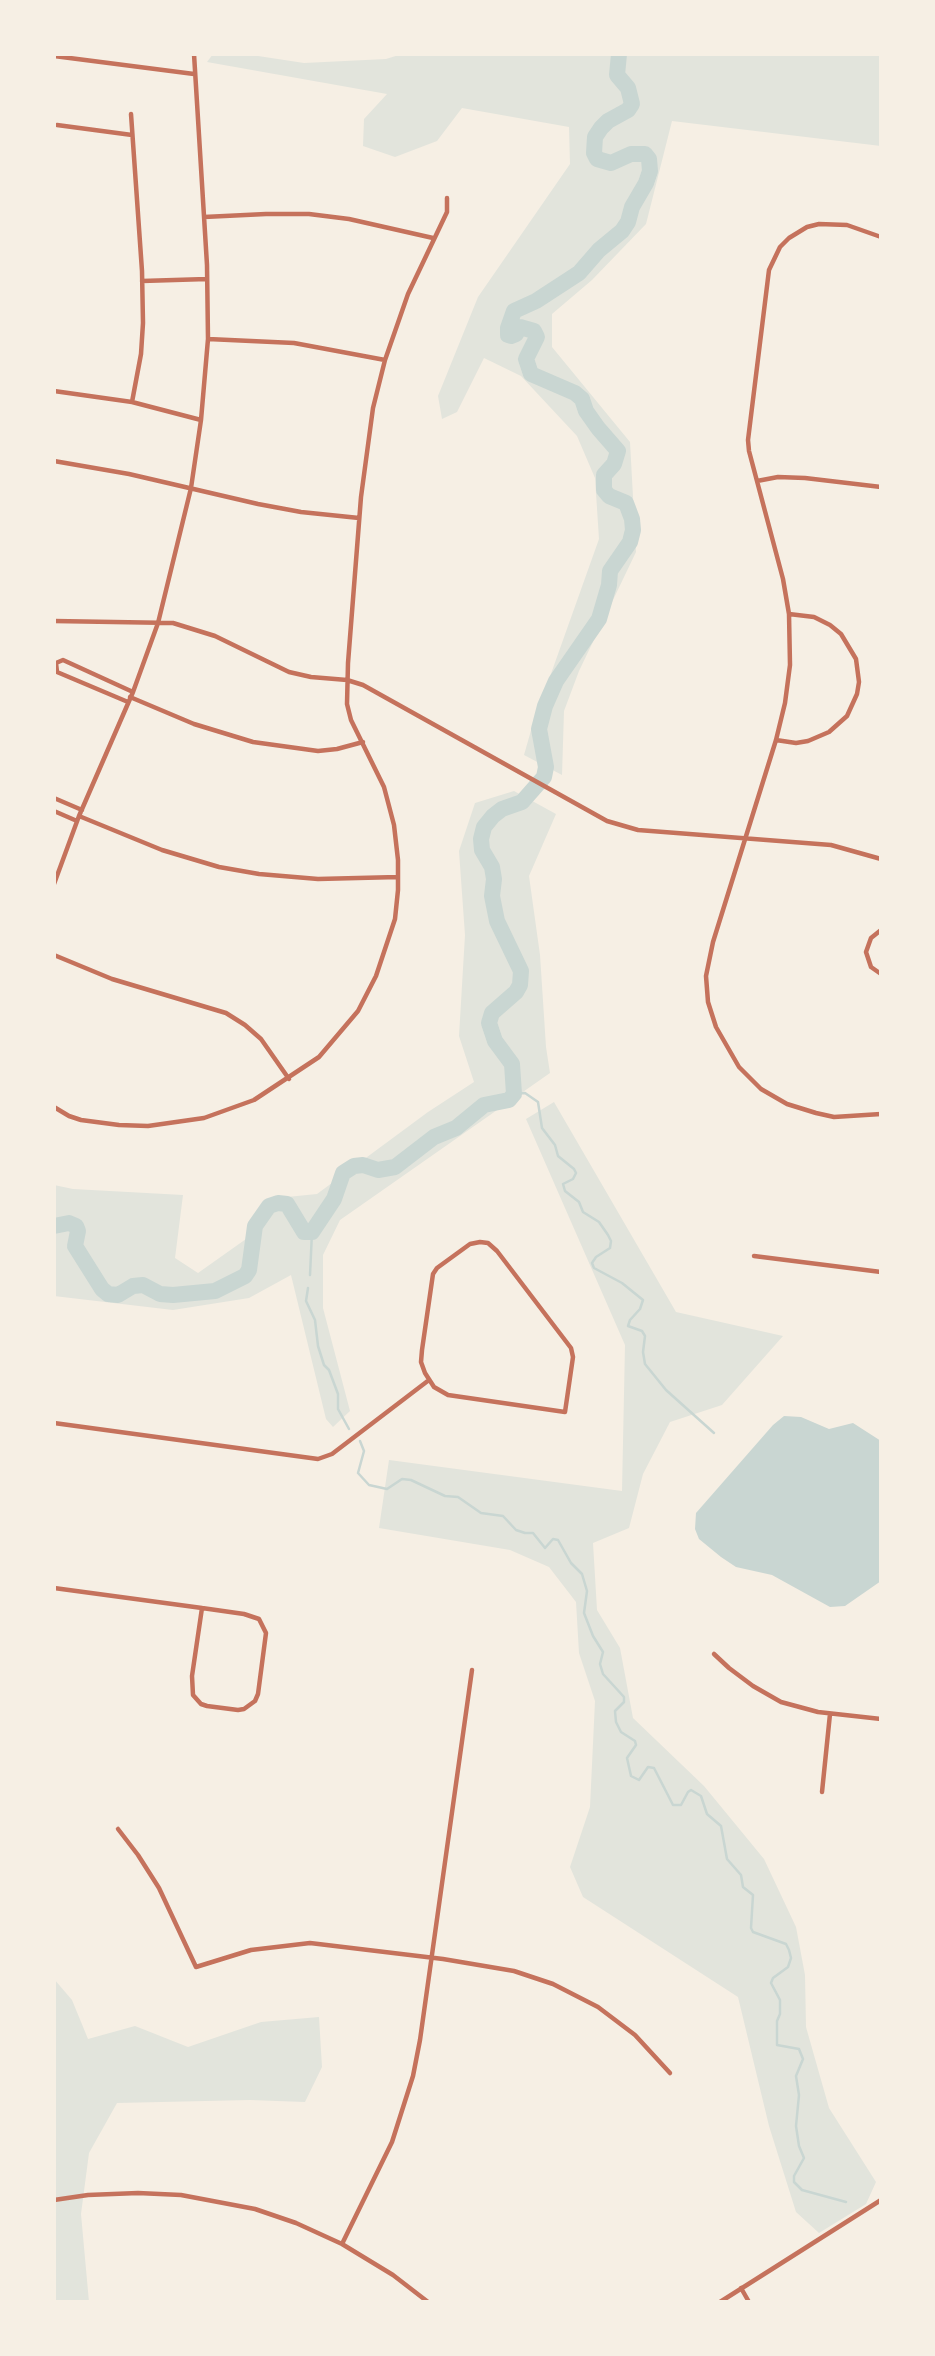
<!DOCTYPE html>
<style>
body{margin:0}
#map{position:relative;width:935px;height:2356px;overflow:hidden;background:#f6efe4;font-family:"Sofia Sans Condensed",sans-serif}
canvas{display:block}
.frame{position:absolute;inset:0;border:56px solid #f6efe4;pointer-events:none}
</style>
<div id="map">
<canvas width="935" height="2356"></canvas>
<div class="frame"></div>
</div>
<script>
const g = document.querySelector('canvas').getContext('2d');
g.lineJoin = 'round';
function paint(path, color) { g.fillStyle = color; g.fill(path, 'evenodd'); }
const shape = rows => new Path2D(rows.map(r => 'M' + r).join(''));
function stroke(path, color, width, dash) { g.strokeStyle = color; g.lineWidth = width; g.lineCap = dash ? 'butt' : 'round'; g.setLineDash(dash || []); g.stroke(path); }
const green = shape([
 [213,54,245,54,304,63,386,59,402,54,881,54,881,146,672,121,646,224,592,280,552,314,552,347,630,442,636,552,579,671,564,711,562,775,524,755,532,727,599,539,595,478,577,436,521,376,484,358,457,412,442,419,438,396,478,297,570,164,569,127,462,108,437,141,395,157,363,146,364,119,387,94,207,62],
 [514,791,556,814,529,876,540,955,546,1047,550,1073,340,1220,323,1255,323,1308,350,1411,333,1427,326,1419,291,1275,249,1298,173,1310,54,1296,54,1185,73,1189,183,1195,175,1258,198,1273,246,1239,267,1199,317,1194,428,1112,474,1082,459,1036,465,935,459,851,475,803],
 [554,1102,676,1312,783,1336,722,1405,670,1422,643,1474,629,1528,593,1543,597,1610,620,1648,633,1718,704,1786,764,1859,796,1927,805,1975,806,2027,829,2108,876,2182,866,2204,819,2233,796,2212,769,2126,738,1997,583,1897,570,1867,590,1807,595,1701,579,1653,576,1602,549,1567,510,1550,379,1528,389,1460,622,1491,625,1345,526,1119],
 [54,1979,72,2000,88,2039,135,2026,188,2047,261,2022,319,2017,322,2067,305,2102,250,2100,117,2103,89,2153,81,2214,89,2302,54,2302]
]);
const water = shape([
 [784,1416,801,1417,829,1429,853,1423,881,1441,881,1581,845,1606,830,1607,772,1575,736,1567,721,1557,699,1539,695,1529,696,1513,773,1425]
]);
const stream = shape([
 [514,1094,525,1093,538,1102,542,1128,555,1145,558,1156,574,1169,576,1173,573,1179,563,1184,565,1191,579,1202,583,1212,599,1222,608,1235,611,1241,610,1248,596,1257,592,1263,594,1268,622,1283,643,1300,640,1309,630,1320,628,1326,642,1331,645,1336,643,1352,645,1364,666,1390,714,1433],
 [310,1275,312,1232],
 [308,1288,306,1301,315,1320,318,1346,324,1365,329,1370,338,1394,338,1409,349,1429],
 [360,1441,364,1451,358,1473,369,1485,387,1489,402,1479,411,1480,445,1496,458,1497,481,1513,503,1516,516,1530,525,1533,533,1533,545,1548,553,1539,558,1540,571,1563,582,1574,587,1591,584,1613,593,1636,603,1652,600,1664,603,1674,624,1697,624,1702,615,1711,616,1722,621,1732,635,1741,636,1745,627,1758,631,1776,639,1780,648,1767,654,1768,673,1805,681,1805,688,1792,691,1790,701,1796,707,1814,721,1826,727,1859,741,1875,743,1887,753,1895,751,1928,753,1932,786,1944,789,1950,791,1958,788,1967,773,1978,771,1983,780,2000,780,2014,777,2021,777,2045,799,2049,803,2059,796,2076,799,2095,796,2126,799,2146,804,2158,794,2176,794,2182,802,2190,846,2202]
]);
const river = shape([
 [54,1226,69,1223,76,1226,78,1231,75,1246,102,1289,108,1294,118,1295,133,1286,143,1285,160,1294,173,1295,215,1291,245,1276,249,1270,255,1226,269,1206,278,1203,287,1204,304,1232,312,1232,334,1199,343,1173,354,1166,363,1165,378,1170,395,1167,434,1137,456,1128,484,1105,509,1100,514,1094,512,1064,495,1041,489,1023,492,1013,516,992,520,985,521,971,497,921,492,896,494,879,492,867,482,850,481,839,484,827,493,816,502,809,522,802,544,777,546,767,539,729,545,706,556,681,599,619,609,585,610,571,630,542,633,530,632,519,626,503,609,496,604,490,604,475,614,464,618,451,598,428,586,411,582,399,575,393,531,374,526,359,537,337,534,331,520,327,516,334,511,336,508,335,508,328,514,311,536,301,579,273,599,250,622,231,628,222,632,207,646,183,650,171,649,159,645,154,631,154,611,163,597,159,594,153,595,137,601,128,608,121,628,110,632,104,628,88,617,75,619,54]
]);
const minor = shape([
 [54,56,194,74],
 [131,114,142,271,143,323,141,354,132,402],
 [57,125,132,135],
 [204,217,266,214,309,214,349,219,433,238],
 [881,237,847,225,819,224,807,227,789,238,780,247,769,270,748,440,749,451,783,579,789,614,790,665,785,703,776,740,713,942,706,976,708,1002,716,1027,739,1067,761,1089,787,1104,816,1113,834,1117,881,1114],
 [142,281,207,279],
 [208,339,294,343,385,360],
 [54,391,132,402,201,420],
 [54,461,129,474,258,504,301,512,359,518],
 [757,481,778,477,805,478,881,487],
 [54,621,173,623,215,636,289,672,311,677,347,680,363,685,607,821,638,830,831,845,881,859],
 [130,697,194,724,253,742,318,751,337,749,363,742],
 [128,702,57,672,56,663,63,660,133,692],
 [776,740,796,743,808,741,829,732,847,716,857,694,859,682,856,659,841,634,830,625,814,617,789,614],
 [54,798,82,810],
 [54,811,77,821],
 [79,816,162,850,219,867,259,874,318,879,398,877],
 [54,884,79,816,133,692,158,623,191,488,201,420,208,339,207,265,194,54],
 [881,930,871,938,866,952,871,967,881,974],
 [54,955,112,979,226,1013,245,1025,261,1039,289,1079],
 [54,1107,69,1116,81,1120,119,1125,148,1126,204,1118,254,1100,319,1057,358,1011,376,976,395,919,398,890,398,860,394,825,384,787,351,720,347,704,348,663,361,497,373,408,385,360,408,294,447,212,447,198],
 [480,1242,488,1243,497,1251,571,1348,573,1357,565,1412,448,1395,434,1387,425,1373,421,1362,422,1350,433,1274,437,1268,470,1244,480,1242],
 [754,1256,881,1272],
 [54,1423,318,1459,332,1454,429,1380],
 [54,1588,202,1608,244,1614,259,1619,266,1633,258,1694,255,1701,244,1709,238,1710,207,1706,201,1704,193,1695,192,1676,202,1608],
 [714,1654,729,1668,753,1686,781,1702,818,1712,881,1719],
 [822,1792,830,1714],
 [118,1829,138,1855,159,1888,196,1967,251,1950,310,1943,443,1959,514,1971,553,1984,598,2007,635,2035,670,2073],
 [54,2200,88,2195,138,2193,181,2195,255,2209,296,2223,342,2244,393,2275,428,2302],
 [342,2244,392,2142,413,2076,420,2040,472,1670],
 [741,2288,749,2302],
 [720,2302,881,2200]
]);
paint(green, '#e2e4dc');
paint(water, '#c9d6d2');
stroke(stream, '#c9d6d2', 2.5);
stroke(river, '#c9d6d2', 16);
stroke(minor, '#c5725c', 4.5);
</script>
